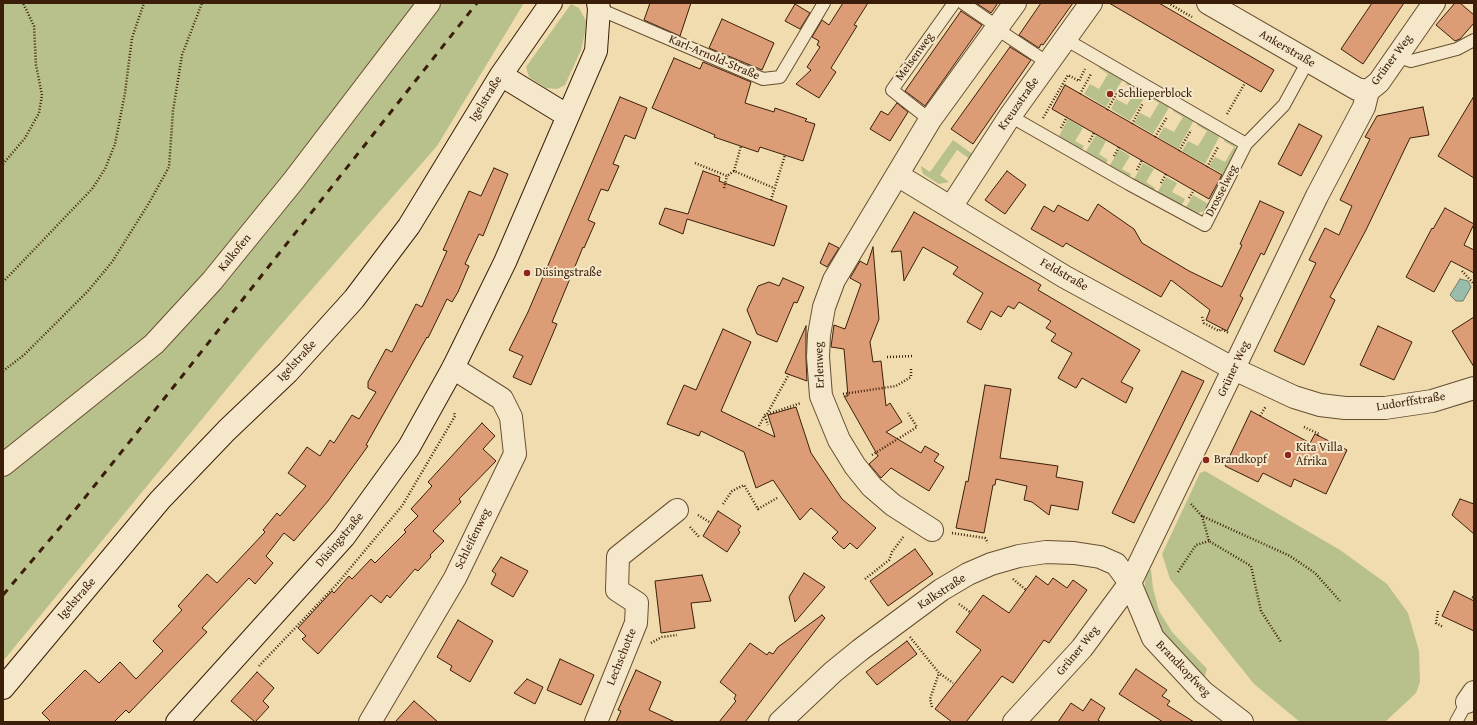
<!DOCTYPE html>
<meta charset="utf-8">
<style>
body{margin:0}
#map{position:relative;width:1477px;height:725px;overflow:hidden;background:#f0dcae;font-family:"Gentium Book Plus",serif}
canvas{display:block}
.frame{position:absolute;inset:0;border:4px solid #3b1e0a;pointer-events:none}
</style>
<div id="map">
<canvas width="1477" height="725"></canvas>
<div class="frame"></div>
</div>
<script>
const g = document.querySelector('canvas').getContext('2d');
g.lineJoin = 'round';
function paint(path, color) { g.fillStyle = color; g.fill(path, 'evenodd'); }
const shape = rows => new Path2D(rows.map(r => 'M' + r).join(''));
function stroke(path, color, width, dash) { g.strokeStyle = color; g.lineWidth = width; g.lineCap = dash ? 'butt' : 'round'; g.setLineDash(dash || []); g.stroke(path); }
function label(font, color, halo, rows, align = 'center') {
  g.font = font + ' "Gentium Book Plus",serif'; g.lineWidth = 4; g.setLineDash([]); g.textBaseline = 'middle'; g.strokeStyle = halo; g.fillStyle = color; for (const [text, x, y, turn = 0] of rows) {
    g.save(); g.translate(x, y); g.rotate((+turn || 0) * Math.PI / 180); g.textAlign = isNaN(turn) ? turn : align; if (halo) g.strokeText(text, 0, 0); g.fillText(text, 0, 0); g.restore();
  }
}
const green = shape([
 [3,3,524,3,437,146,258,351,3,661],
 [571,4,579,8,586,21,585,33,581,50,565,85,557,89,546,88,529,77,526,67],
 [1100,65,1123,79,1106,107,1084,94,1090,84,1099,89,1108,74,1099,68],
 [1127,81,1147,93,1130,121,1111,109,1116,99,1127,105,1136,90,1126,84],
 [1150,95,1170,106,1153,134,1134,123,1140,113,1150,118,1159,103,1149,97],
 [1174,109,1194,120,1178,149,1158,137,1164,127,1174,132,1183,117,1173,111],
 [1068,119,1083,128,1075,141,1084,146,1081,151,1058,138],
 [1198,122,1220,135,1205,164,1182,151,1188,141,1198,146,1207,131,1197,125],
 [1096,135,1106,141,1099,154,1108,160,1105,165,1085,153],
 [1225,138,1233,143,1237,151,1224,175,1209,166,1215,157,1225,162,1234,147,1224,141],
 [953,140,974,155,970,159,957,150,940,175,949,182,939,184,923,174,921,168,921,166,930,172],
 [1119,149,1130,156,1122,169,1131,174,1129,179,1109,167],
 [1143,163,1154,169,1146,182,1155,188,1153,192,1133,181],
 [1166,177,1177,183,1172,192,1185,199,1180,208,1156,195],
 [1193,195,1210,205,1204,211,1198,213,1184,211],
 [1205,471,1340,550,1387,584,1408,613,1419,651,1420,682,1416,693,1385,722,1300,722,1254,684,1170,579,1162,554,1200,473],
 [1151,570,1153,588,1159,611,1172,632,1207,669,1203,682,1159,629,1144,594,1145,581,1148,571]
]);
const water = shape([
 [1460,279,1468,281,1471,287,1463,301,1456,301,1450,295,1460,279]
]);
const building = shape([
 [650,3,691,3,680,36,644,20,650,3],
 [843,3,868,3,854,25,857,26,831,68,836,72,819,98,796,84,811,70,807,67,820,47,817,45,819,41,812,37,822,20,829,25,843,3],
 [976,3,998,3,991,13,976,3],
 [1041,3,1073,3,1043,45,1041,44,1039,48,1019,35,1041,3],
 [1109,3,1159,3,1274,70,1261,92,1109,3],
 [1372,3,1404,3,1363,64,1341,49,1372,3],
 [1455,3,1460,3,1474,15,1474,23,1460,39,1455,41,1436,25,1455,3],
 [795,4,810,13,800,29,785,21,795,4],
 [961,11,982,25,925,106,905,91,961,11],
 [722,19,774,43,762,70,709,48,722,19],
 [1010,47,1031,60,973,144,951,129,1010,47],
 [674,58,700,69,703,62,751,82,745,103,774,112,775,108,807,119,805,121,815,124,803,161,760,147,758,152,714,137,715,135,652,108,674,58],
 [1065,85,1222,175,1209,199,1052,109,1065,85],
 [1474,96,1474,178,1438,156,1474,96],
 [620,97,647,108,635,139,625,135,613,164,619,166,608,191,601,189,588,220,595,223,584,248,583,247,552,322,557,324,531,385,513,377,523,356,509,350,528,312,620,97],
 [897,103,908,112,890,141,870,129,881,111,888,115,897,103],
 [1423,107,1429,135,1410,138,1366,230,1330,297,1335,300,1304,365,1274,351,1316,263,1309,260,1325,228,1339,235,1352,206,1340,200,1370,139,1365,137,1377,116,1423,107],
 [1299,124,1322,136,1301,176,1278,164,1299,124],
 [494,168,508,174,483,236,479,234,465,264,469,266,458,292,452,302,447,299,428,338,427,337,366,445,368,446,328,501,294,541,284,533,266,556,273,563,255,584,249,578,202,628,207,632,129,713,126,710,114,722,51,722,42,713,85,670,99,683,120,662,136,679,163,651,153,641,182,610,178,606,207,574,217,583,265,532,263,530,277,513,280,516,306,486,288,473,307,447,320,456,330,440,334,443,352,415,359,419,376,392,368,388,368,382,386,349,392,352,416,304,422,307,447,251,443,250,469,191,481,196,494,168],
 [703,171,720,177,719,181,787,206,774,246,687,219,683,234,659,224,665,208,688,214,703,171],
 [1007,171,1026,185,1005,214,985,200,1007,171],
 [1260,201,1284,212,1264,255,1261,253,1240,296,1243,298,1227,331,1206,320,1210,310,1171,280,1161,297,1066,243,1063,247,1031,229,1044,206,1054,212,1058,205,1088,221,1098,204,1134,229,1142,243,1189,271,1222,287,1242,245,1240,244,1260,201],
 [1445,208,1474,224,1464,245,1474,250,1474,273,1451,261,1434,292,1406,277,1432,228,1433,229,1445,208],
 [914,212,1041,285,1038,290,1140,350,1121,382,1133,388,1126,403,1082,378,1076,388,1058,378,1072,353,1051,341,1056,334,1046,328,1051,321,1019,302,1014,309,1008,306,1001,317,991,311,981,330,967,322,983,293,953,274,958,267,923,247,904,281,901,251,891,252,914,212],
 [829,243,839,248,827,267,820,263,829,243],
 [873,247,879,319,870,342,873,362,881,361,886,406,890,403,902,422,886,432,921,453,925,446,939,454,934,461,944,467,929,491,891,468,881,478,869,464,878,456,844,396,848,396,844,349,831,347,834,325,845,329,861,284,850,278,860,261,867,265,873,247],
 [783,278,804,287,797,303,794,302,777,342,757,334,747,310,758,286,769,282,779,286,783,278],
 [1474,317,1474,367,1452,331,1474,317],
 [806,326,806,358,807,381,785,373,806,326],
 [1378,326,1412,342,1394,380,1360,365,1378,326],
 [723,329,751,342,721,411,775,437,768,415,796,407,811,453,842,499,876,528,857,549,850,543,844,549,838,544,832,538,838,532,811,508,800,520,773,480,756,488,744,452,701,431,699,436,667,424,684,385,696,390,723,329],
 [1182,371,1204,381,1134,523,1112,513,1182,371],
 [985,385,1011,389,1000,458,1058,466,1056,477,1083,482,1078,510,1051,505,1049,515,1032,502,1024,500,1027,486,996,479,995,485,993,485,984,533,956,528,966,481,968,482,985,385],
 [1251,411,1310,443,1315,434,1347,450,1326,494,1294,479,1291,487,1263,473,1258,482,1225,466,1251,411],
 [482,423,495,436,483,449,496,461,459,499,461,502,433,531,444,541,430,555,431,557,418,571,415,569,390,598,387,595,381,603,371,595,318,654,302,639,306,636,298,628,332,591,334,593,349,576,352,579,371,559,375,563,406,532,404,530,418,516,411,509,432,486,428,482,482,423],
 [1460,499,1474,504,1474,534,1452,515,1460,499],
 [718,511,741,526,738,530,740,532,727,552,703,536,718,511],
 [915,549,933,574,888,606,870,581,915,549],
 [501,557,528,571,513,597,491,584,496,574,492,571,501,557],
 [804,573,825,587,795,622,789,597,804,573],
 [702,575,711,601,691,603,695,628,661,633,655,581,702,575],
 [1036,576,1048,585,1053,578,1067,588,1073,580,1087,590,1049,643,1044,640,1013,683,1002,676,966,722,952,722,935,709,981,650,956,632,983,595,1009,613,1036,576],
 [1454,591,1474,601,1474,631,1442,616,1454,591],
 [822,615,825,618,745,722,719,722,736,701,734,699,736,695,720,682,750,643,767,655,769,652,773,654,778,647,822,615],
 [458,620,493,641,470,682,450,670,452,666,437,657,458,620],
 [907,641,917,654,877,685,866,672,907,641],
 [560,659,594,675,581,705,547,690,560,659],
 [1136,669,1167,690,1162,696,1170,701,1167,705,1194,722,1163,722,1119,694,1136,669],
 [636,670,661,682,649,710,675,722,616,722,621,711,618,710,636,670],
 [257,672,274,688,263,701,269,707,255,722,231,701,257,672],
 [527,679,543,687,535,704,514,693,527,679],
 [1091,699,1105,708,1098,720,1101,722,1058,722,1071,703,1083,711,1091,699],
 [414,701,438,722,395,722,414,701]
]);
const path = shape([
 [1168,3,1192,17],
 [1080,94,1091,74],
 [1107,110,1119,90],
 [1227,114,1245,83],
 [1043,118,1068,75,1079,81,1085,69],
 [1132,124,1143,103],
 [1061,128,1067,117],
 [1155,137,1167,117],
 [1089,142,1094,133],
 [1179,151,1191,130],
 [1114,156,1119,147],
 [695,163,727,176,734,171,774,188],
 [3,164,25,138,39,113,42,95,36,65,34,26,23,3],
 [1207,167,1218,147],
 [1137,170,1142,160],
 [734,171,741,146],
 [1161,183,1166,174],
 [724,188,727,176],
 [1189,198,1194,190],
 [771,200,785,155],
 [1462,271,1474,284],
 [3,282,92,189,105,169,115,144,125,93,132,38,144,3],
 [1202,317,1204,323,1219,331,1221,329,1229,333],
 [887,357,914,356],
 [3,371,24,355,88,291,112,262,149,203,169,167,173,111,182,55,202,3],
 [843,394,896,386,911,377,911,368],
 [767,414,789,374],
 [765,416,768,425],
 [1260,416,1266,406],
 [759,426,765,415,801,403],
 [1304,427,1319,434,1318,436],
 [872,455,917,427,908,413],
 [723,504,732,491,744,485,758,509,777,498],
 [1191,504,1202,516,1290,556,1315,573,1340,601],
 [698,515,711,523],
 [1202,516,1209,541,1251,566,1261,611,1281,642],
 [690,527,700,538],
 [952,533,985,538,988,543],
 [1178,572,1196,545,1209,541],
 [865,579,889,560,892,552,904,536],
 [1013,579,1026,590],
 [1472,597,1474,598],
 [959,604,970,612],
 [1438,611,1436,623,1443,627],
 [910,637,939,673,953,683],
 [651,643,662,637,677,635],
 [259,666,337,584,402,506,455,416,454,412],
 [932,707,930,699,939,673]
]);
const service = shape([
 [963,3,992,23,997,29,1048,63],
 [602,6,599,9,763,79,780,77,824,3],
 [1395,56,1411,61,1457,49,1474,40],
 [1010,116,1129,184,1205,225,1246,144,1065,39],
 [930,120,892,90,954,3],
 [1246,144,1284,105,1308,61],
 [1456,722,1467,702]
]);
const minor = shape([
 [1208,3,1357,89,1368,91],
 [899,176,1065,277,1234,369,1294,397,1320,405,1345,408,1385,408,1432,401,1474,388],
 [951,207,1010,116,1091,3],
 [3,465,154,344,212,281,294,180,429,3],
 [932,530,893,505,872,487,855,466,839,440,821,396,818,357,819,335,824,307,834,280,930,120,1015,3],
 [1467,702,1474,692],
 [370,722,455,578,515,454,511,417,502,399,453,368],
 [596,722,636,623,637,603,617,590,618,557,677,510],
 [780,722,833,672,860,650,941,590,968,574,991,564,1019,556,1046,552,1074,553,1100,557,1116,564,1130,583,1153,638,1203,692,1242,722],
 [1014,722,1082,648,1130,583,1317,196,1364,107,1368,91,1379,82,1434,3]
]);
const secondary = shape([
 [501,75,568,116],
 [3,688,160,500,227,430,288,372,354,299,409,226,501,75,551,3],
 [177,722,344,537,409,447,453,368,505,262,596,51,599,9,598,3]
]);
const rail = shape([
 [3,595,79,505,183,375,477,3]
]);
const markers = [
 [1110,94,4,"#8f2418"],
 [527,273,4,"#8f2418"],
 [1288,455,4,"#8f2418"],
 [1206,460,4,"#8f2418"]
];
const streetNames = [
 ["Ankerstraße",1287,49,30],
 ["Meisenweg",915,57,-54],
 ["Karl-Arnold-Straße",714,58,23],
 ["Grüner Weg",1392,60,-53],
 ["Igelstraße",486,99,-58],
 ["Kreuzstraße",1019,104,-55],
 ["Drosselweg",1222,191,-63],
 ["Kalkofen",235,253,-51],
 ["Feldstraße",1064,275,30],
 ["Igelstraße",297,361,-47],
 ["Erlenweg",820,365,-92],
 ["Grüner Weg",1234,369,-65],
 ["Ludorffstraße",1411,402,-9],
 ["Schleifenweg",473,539,-64],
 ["Düsingstraße",340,540,-50],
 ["Kalkstraße",942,592,-33],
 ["Igelstraße",77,599,-49],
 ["Grüner Weg",1078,651,-51],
 ["Lechschotte",622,657,-68],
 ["Brandkopfweg",1183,669,46]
];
const poiNames = [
 ["Schlieperblock",1118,94],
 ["Düsingstraße",535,273],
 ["Kita Villa",1296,448],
 ["Afrika",1296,462],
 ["Brandkopf",1214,460]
];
paint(green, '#b8c08b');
paint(water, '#9abcab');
stroke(water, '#747d6b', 1);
paint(building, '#dc9d76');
stroke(building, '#3b1e0a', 1);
stroke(service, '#684e33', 14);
stroke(minor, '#684e33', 24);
stroke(secondary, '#3b1e0a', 24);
stroke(path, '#3b1e0a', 2.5, [1, 2]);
stroke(service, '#f5e8ca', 12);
stroke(minor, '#f5e8ca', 22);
stroke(secondary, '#f5e8ca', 22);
stroke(rail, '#3b1e0a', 3, [7, 7]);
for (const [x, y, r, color] of markers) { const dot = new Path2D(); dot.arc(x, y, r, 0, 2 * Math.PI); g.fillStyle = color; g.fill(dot); stroke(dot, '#f5e8ca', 1.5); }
label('12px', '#3b1e0a', '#f5e8ca', streetNames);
label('12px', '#3b1e0a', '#f5e8ca', poiNames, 'left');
</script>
